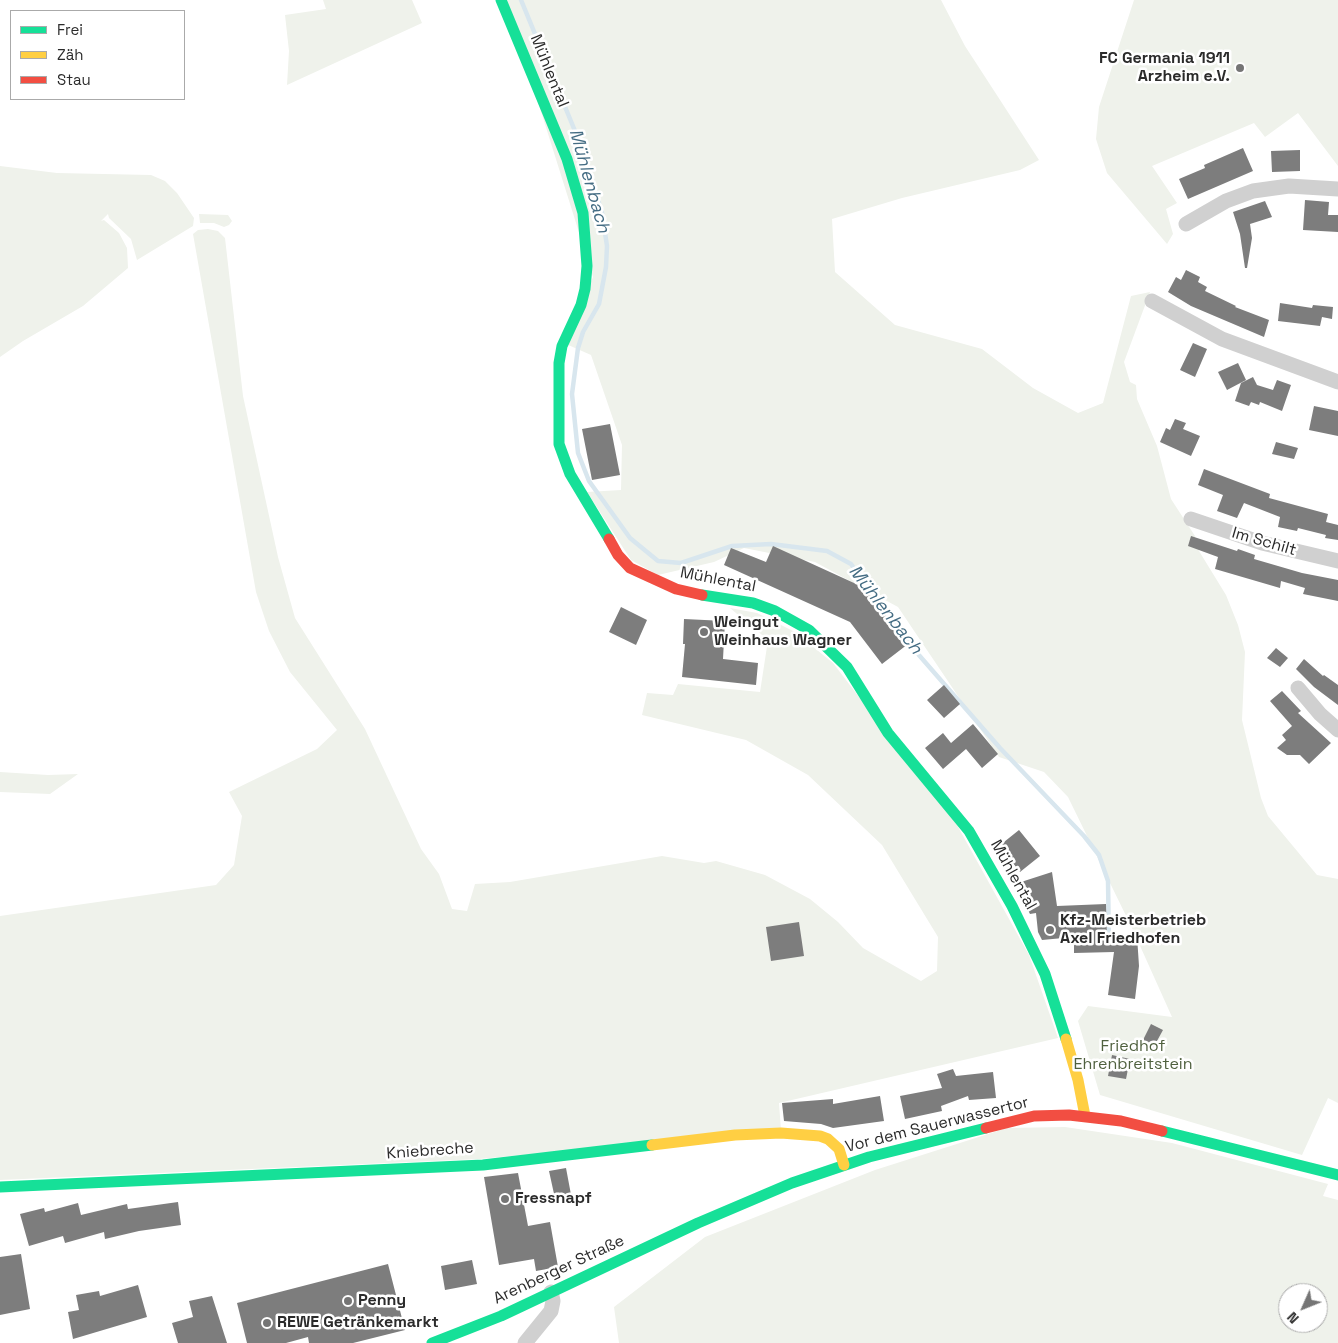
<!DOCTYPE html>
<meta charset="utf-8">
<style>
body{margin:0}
#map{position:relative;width:1338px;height:1343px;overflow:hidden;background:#fff;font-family:"Space Grotesk",sans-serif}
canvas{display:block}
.legend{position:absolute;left:10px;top:10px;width:175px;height:90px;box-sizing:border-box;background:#fff;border:1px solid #aaa;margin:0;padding:6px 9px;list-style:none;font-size:15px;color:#2b2b2b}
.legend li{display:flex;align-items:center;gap:10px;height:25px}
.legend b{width:25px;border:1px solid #aaa}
.north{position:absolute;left:1278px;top:1283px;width:50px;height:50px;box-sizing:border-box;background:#fff;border:1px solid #aaa;border-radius:50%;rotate:226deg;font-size:14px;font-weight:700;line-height:20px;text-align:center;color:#2b2b2b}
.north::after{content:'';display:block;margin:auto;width:18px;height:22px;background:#757575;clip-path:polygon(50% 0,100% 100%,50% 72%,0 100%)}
</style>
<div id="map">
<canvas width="1338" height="1343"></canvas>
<ul class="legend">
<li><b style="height:6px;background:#16e098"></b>Frei</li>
<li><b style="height:6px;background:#ffcf43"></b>Zäh</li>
<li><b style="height:6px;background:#f24e42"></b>Stau</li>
</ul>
<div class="north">N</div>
</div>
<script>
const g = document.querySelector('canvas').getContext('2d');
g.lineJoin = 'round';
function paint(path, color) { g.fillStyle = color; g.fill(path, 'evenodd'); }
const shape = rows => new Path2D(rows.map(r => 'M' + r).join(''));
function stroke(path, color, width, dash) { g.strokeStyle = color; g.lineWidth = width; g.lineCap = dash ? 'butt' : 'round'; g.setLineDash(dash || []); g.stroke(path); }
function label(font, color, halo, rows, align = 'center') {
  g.font = font + ' "Space Grotesk",sans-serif'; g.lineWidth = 5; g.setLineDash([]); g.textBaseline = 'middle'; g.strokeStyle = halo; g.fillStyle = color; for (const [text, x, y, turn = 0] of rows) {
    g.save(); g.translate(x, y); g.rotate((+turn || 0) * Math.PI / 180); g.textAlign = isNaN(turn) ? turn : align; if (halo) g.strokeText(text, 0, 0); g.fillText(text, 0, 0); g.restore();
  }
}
const green = shape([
 [323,0,412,0,422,23,287,85,289,51,285,15,326,9],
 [506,0,941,0,965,46,1039,160,1020,170,902,198,832,219,835,272,895,325,982,349,1033,388,1078,413,1103,403,1131,296,1150,292,1124,362,1130,382,1136,385,1137,399,1157,446,1171,499,1195,536,1199,551,1226,595,1238,625,1245,652,1242,720,1261,798,1268,816,1317,875,1338,879,1338,1103,1328,1098,1302,1155,1100,1095,1078,1021,1088,1006,1172,1017,1132,928,1068,797,1044,772,999,757,898,607,815,562,744,548,714,562,658,575,631,560,587,492,621,490,622,445,591,355,566,344,593,277],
 [1134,0,1338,0,1338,166,1298,113,1265,137,1254,123,1152,166,1177,203,1166,209,1173,234,1167,244,1107,173,1096,139,1099,107],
 [0,166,57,173,151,175,165,181,177,193,194,218,193,226,137,260,131,239,109,218,108,214,101,221,104,220,119,233,127,248,128,268,83,306,23,341,0,357],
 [199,214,228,215,232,221,229,225,224,227,214,223,200,223],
 [208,229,218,231,225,238,243,396,278,557,295,618,365,729,421,849,439,874,452,909,467,911,475,884,510,882,662,856,704,863,716,861,765,875,810,899,838,922,863,948,921,981,937,971,938,937,882,845,808,775,746,740,642,715,647,693,673,695,678,684,760,692,768,640,730,608,757,613,795,632,833,663,957,825,1029,955,1058,1038,779,1103,781,1131,479,1159,0,1180,0,916,216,885,234,865,242,816,229,792,317,749,337,730,290,672,269,631,256,592,193,234,198,230],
 [0,772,48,775,78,774,50,794,0,792],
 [1065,1127,1172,1143,1328,1184,1323,1196,1338,1200,1338,1343,619,1343,614,1307,705,1237,875,1170,1007,1128],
 [1288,1293,1318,1293,1318,1323,1288,1323]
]);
const stream = shape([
 [521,0,582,148,602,213,607,246,606,267,599,304,583,332,578,348,572,394,578,453,589,481,630,538,658,561,681,563,732,546,771,544,827,551,851,564,918,654,1000,748,1084,836,1099,855,1108,881,1109,945]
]);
const building = shape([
 [1243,148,1253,171,1188,199,1179,179,1205,168,1204,165],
 [1300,150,1300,171,1272,172,1271,151],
 [1305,200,1329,202,1328,215,1338,215,1338,232,1303,230],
 [1265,201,1272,217,1250,224,1252,238,1247,268,1245,268,1240,234,1233,212],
 [1186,270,1200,277,1198,282,1207,287,1205,291,1236,306,1235,307,1269,320,1264,337,1191,306,1168,292,1176,277,1181,280],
 [1280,303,1312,308,1313,305,1333,307,1332,319,1322,317,1320,326,1278,321],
 [1193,343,1207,349,1195,377,1180,370],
 [1238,363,1246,380,1227,390,1218,372],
 [1253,377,1257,385,1273,390,1277,380,1291,385,1282,411,1260,402,1259,405,1251,402,1249,406,1235,401,1241,383],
 [1314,406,1338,411,1338,436,1309,430],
 [1175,419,1186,423,1183,429,1200,436,1191,456,1160,442,1166,428,1170,430],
 [610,424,620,475,592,480,582,429],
 [1276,442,1298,448,1294,459,1272,454],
 [1204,469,1270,494,1269,498,1328,514,1326,522,1338,525,1338,540,1325,538,1326,535,1298,528,1297,531,1278,527,1280,517,1244,503,1237,518,1217,511,1223,495,1198,485],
 [1191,536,1237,551,1238,549,1255,555,1254,559,1302,573,1338,580,1338,601,1303,594,1305,588,1281,581,1280,588,1215,569,1218,557,1188,546],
 [773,546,865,588,908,644,882,664,850,622,724,565,731,548,766,562],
 [621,607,647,620,636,645,609,632],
 [684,619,725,621,723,659,758,663,756,685,682,677,685,644,683,644],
 [1276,648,1288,658,1280,667,1267,658],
 [1304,659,1323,676,1324,675,1338,685,1338,705,1314,687,1296,669],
 [944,685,960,704,944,718,927,700],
 [1282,691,1301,711,1298,713,1331,743,1309,764,1300,755,1287,755,1277,748,1286,740,1282,735,1292,726,1270,701],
 [973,724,998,754,982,768,966,749,943,769,925,748,943,733,951,743],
 [1019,830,1040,856,1020,872,999,846],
 [1052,872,1057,906,1106,904,1107,940,1137,936,1139,966,1135,999,1108,995,1114,952,1074,953,1074,937,1042,940,1038,932,1036,913,1030,914,1025,904,1021,882],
 [799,922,804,956,771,961,766,927],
 [1151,1024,1163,1030,1152,1050,1141,1044],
 [1112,1055,1130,1059,1126,1079,1108,1076],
 [953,1069,956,1076,993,1072,996,1098,969,1100,968,1096,941,1106,942,1111,905,1119,900,1096,942,1088,937,1074],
 [880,1096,884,1121,833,1128,821,1124,784,1121,782,1103,833,1099,833,1104],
 [566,1168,572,1200,556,1203,549,1171],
 [518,1173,528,1226,550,1222,558,1267,536,1271,534,1259,499,1265,484,1177],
 [178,1202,181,1225,139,1231,105,1239,104,1232,65,1243,63,1236,29,1246,20,1214,44,1208,45,1212,78,1203,81,1215,127,1204,128,1209],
 [21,1254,30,1309,0,1315,0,1257],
 [472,1260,477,1284,445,1290,441,1266],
 [388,1264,405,1330,353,1343,309,1343,308,1337,286,1343,247,1343,237,1303],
 [138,1285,147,1317,73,1339,68,1312,79,1310,76,1295,99,1291,100,1296],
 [212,1296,227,1343,178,1343,172,1323,193,1317,189,1301]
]);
const street = shape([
 [1186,224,1226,201,1253,191,1289,186,1338,189],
 [1152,301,1222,339,1338,382],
 [1191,519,1262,543,1338,561],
 [1298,688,1320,714,1338,730],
 [525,1343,551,1311,553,1301,551,1292]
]);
const fast = shape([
 [501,0,567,159,583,213,587,266,585,289,581,305,562,346,559,363,559,444,570,474,609,539],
 [702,595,753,603,775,611,809,630,847,667,888,733,969,831,1012,906,1045,974,1066,1039],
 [1162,1131,1338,1175],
 [0,1187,483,1165,652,1145],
 [432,1343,501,1316,698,1223,792,1183,869,1157,986,1128]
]);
const slow = shape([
 [1066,1039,1078,1080,1085,1116],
 [652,1145,735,1135,781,1133,820,1136,828,1139,839,1149,844,1165]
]);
const jam = shape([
 [609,539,618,555,630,568,676,589,702,595],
 [986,1128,1034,1116,1069,1115,1121,1121,1162,1131]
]);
const markers = [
 [1240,68,5,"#757575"],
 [704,632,5,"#757575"],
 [1050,930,5,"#757575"],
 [505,1199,5,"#757575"],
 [348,1301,5,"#757575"],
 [267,1323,5,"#757575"]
];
const poiNames = [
 ["FC Germania 1911",1230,59,"right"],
 ["Arzheim e.V.",1230,77,"right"],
 ["Weingut",714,623],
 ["Weinhaus Wagner",714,641],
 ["Kfz-Meisterbetrieb",1060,921],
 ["Axel Friedhofen",1060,939],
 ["Fressnapf",515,1199],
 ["Penny",358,1301],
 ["REWE Getränkemarkt",277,1323]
];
const streetNames = [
 ["Mühlental",549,71,68],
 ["Im Schilt",1264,542,16],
 ["Mühlental",718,580,11],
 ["Mühlental",1013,875,61],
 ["Vor dem Sauerwassertor",937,1125,-14],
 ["Kniebreche",430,1151,-4],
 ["Arenberger Straße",559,1270,-25]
];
const parkNames = [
 ["Friedhof",1133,1047],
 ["Ehrenbreitstein",1133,1065]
];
const waterNames = [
 ["Mühlenbach",589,181,74],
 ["Mühlenbach",885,610,52]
];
paint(green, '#eff2eb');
stroke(stream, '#d8e6ee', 4.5);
paint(building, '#7d7d7d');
stroke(street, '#d0d0d0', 15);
stroke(fast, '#16e098', 11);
stroke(slow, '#ffcf43', 11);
stroke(jam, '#f24e42', 11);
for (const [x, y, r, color] of markers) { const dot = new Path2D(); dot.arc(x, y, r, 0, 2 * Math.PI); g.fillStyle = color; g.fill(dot); stroke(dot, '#fff', 2); }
label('bold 16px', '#2b2b2b', '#fff', poiNames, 'left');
label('16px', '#2b2b2b', '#fff', streetNames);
label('16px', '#50613f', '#fff', parkNames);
label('italic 18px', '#446c83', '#fff', waterNames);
</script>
